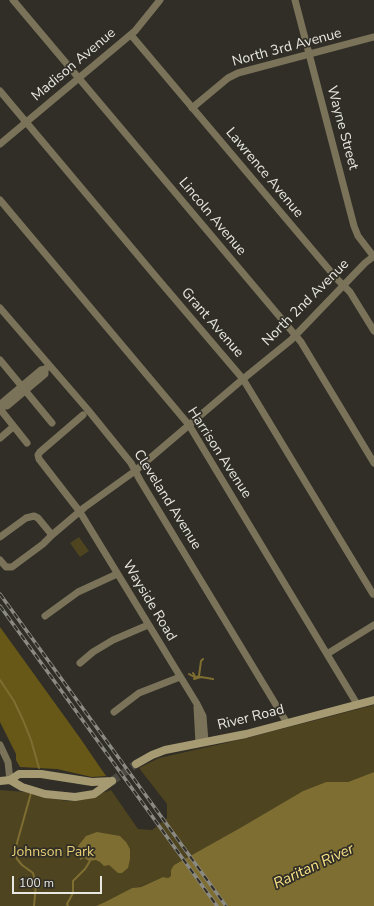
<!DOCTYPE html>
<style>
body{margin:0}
#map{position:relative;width:374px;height:906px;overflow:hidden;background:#302e26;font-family:"Nunito Sans",sans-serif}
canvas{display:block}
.scale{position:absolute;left:12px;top:876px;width:90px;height:18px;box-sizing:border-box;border:2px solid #e8e7e2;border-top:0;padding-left:5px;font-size:12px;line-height:14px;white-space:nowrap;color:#e8e7e2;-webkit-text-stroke:3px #302e26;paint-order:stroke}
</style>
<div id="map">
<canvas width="374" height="906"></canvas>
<div class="scale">100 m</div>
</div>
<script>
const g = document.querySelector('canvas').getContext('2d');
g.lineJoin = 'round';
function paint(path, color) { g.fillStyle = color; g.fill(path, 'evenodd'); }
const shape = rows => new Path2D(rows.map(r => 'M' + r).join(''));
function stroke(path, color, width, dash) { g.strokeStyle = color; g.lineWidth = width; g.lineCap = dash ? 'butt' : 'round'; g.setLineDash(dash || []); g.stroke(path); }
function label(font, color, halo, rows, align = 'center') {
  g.font = font + ' "Nunito Sans",sans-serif'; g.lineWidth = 3.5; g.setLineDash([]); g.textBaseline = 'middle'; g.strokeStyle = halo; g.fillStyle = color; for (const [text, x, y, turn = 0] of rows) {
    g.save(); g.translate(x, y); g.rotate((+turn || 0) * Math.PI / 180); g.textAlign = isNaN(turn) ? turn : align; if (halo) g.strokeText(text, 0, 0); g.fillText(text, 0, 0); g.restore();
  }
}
const green = shape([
 [79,537,89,551,80,557,70,543],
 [374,705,374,772,348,782,326,782,303,791,240,828,174,865,171,876,168,878,163,877,140,887,132,888,105,902,96,906,0,906,0,790,26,792,48,798,67,801,83,800,111,790,138,829,152,830,167,818,167,804,139,768,159,758,243,739]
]);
const forest = shape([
 [0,627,80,738,106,776,92,777,57,769,20,767,16,760,16,754,0,722]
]);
const water = shape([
 [374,772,374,906,96,906,105,902,132,888,141,887,163,877,168,878,171,876,171,870,174,865,240,828,303,791,326,782,348,782],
 [97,832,120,836,126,842,130,849,130,859,128,868,122,873,118,873,109,865,104,866,100,862,96,860,89,861,84,858,80,860,78,846,86,836]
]);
const stream = shape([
 [193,673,196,678],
 [189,674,196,678],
 [197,677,199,676,201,661,203,659],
 [194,679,201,677,213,679],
 [0,680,14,701,23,720,31,740,39,768],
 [31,793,15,850,17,859,22,865,33,873,36,884,34,906],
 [68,906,67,904,73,893,73,881,85,869,90,861]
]);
const secondaryTunnel = shape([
 [112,781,136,764]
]);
const street = shape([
 [13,0,301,342,374,463],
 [295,0,354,226,358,236,374,257],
 [131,35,337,279,350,292,374,331],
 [0,91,157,278,243,379,373,594],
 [192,108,228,78,238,73,374,37],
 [0,144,135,31,160,0],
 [0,200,189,425,357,704],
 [0,308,88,410,131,463,140,480,287,723],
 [0,360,52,423],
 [45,369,45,374,7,406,4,406,3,402,41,370,45,369,50,366],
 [0,409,27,443],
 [83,415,40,452,38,455,39,459,80,512,197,704,203,716,205,742],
 [0,438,13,427],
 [0,537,26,518,34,516,38,518,52,535],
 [0,560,6,567,12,567,43,544,52,535,85,507,135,471,243,379,291,340,365,263,374,256],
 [45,616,78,592,117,574],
 [327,654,374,625],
 [80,663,93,652,113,640,148,625],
 [197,707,199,743],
 [114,712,139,693,180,677],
 [0,745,8,762,10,780]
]);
const secondary = shape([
 [136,764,152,755,165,750,246,734,374,700],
 [10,780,22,787,45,794,75,797,94,794,112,781],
 [0,781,10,780,19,774,41,774,92,782,112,781]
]);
const rail = shape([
 [0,594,226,906],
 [0,606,217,906]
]);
const streetNames = [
 ["North 3rd Avenue",287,48,-15],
 ["Madison Avenue",74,65,-40],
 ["Wayne Street",342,128,75],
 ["Lawrence Avenue",264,173,50],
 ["Lincoln Avenue",212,217,50],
 ["North 2nd Avenue",306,303,-45],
 ["Grant Avenue",212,323,49],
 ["Harrison Avenue",219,453,57],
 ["Cleveland Avenue",167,500,58],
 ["Wayside Road",149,601,59],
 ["River Road",251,718,-14]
];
const parkNames = [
 ["Johnson Park",53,853]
];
const waterNames = [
 ["Raritan River",314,867,-25]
];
paint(green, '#4e4420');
paint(forest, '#685818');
paint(water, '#7f6e31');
stroke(stream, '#7f6e31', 2);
stroke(secondaryTunnel, '#4c4a42', 8, [8, 4]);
stroke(street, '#7a735a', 7);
stroke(secondary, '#a59a72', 8);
stroke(rail, '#8a8982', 3.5);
stroke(rail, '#302e26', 2, [6]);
label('14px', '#e8e7e2', '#302e26', streetNames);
label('14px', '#e6ce74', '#302e26', parkNames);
label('italic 15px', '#f9e187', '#302e26', waterNames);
</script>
